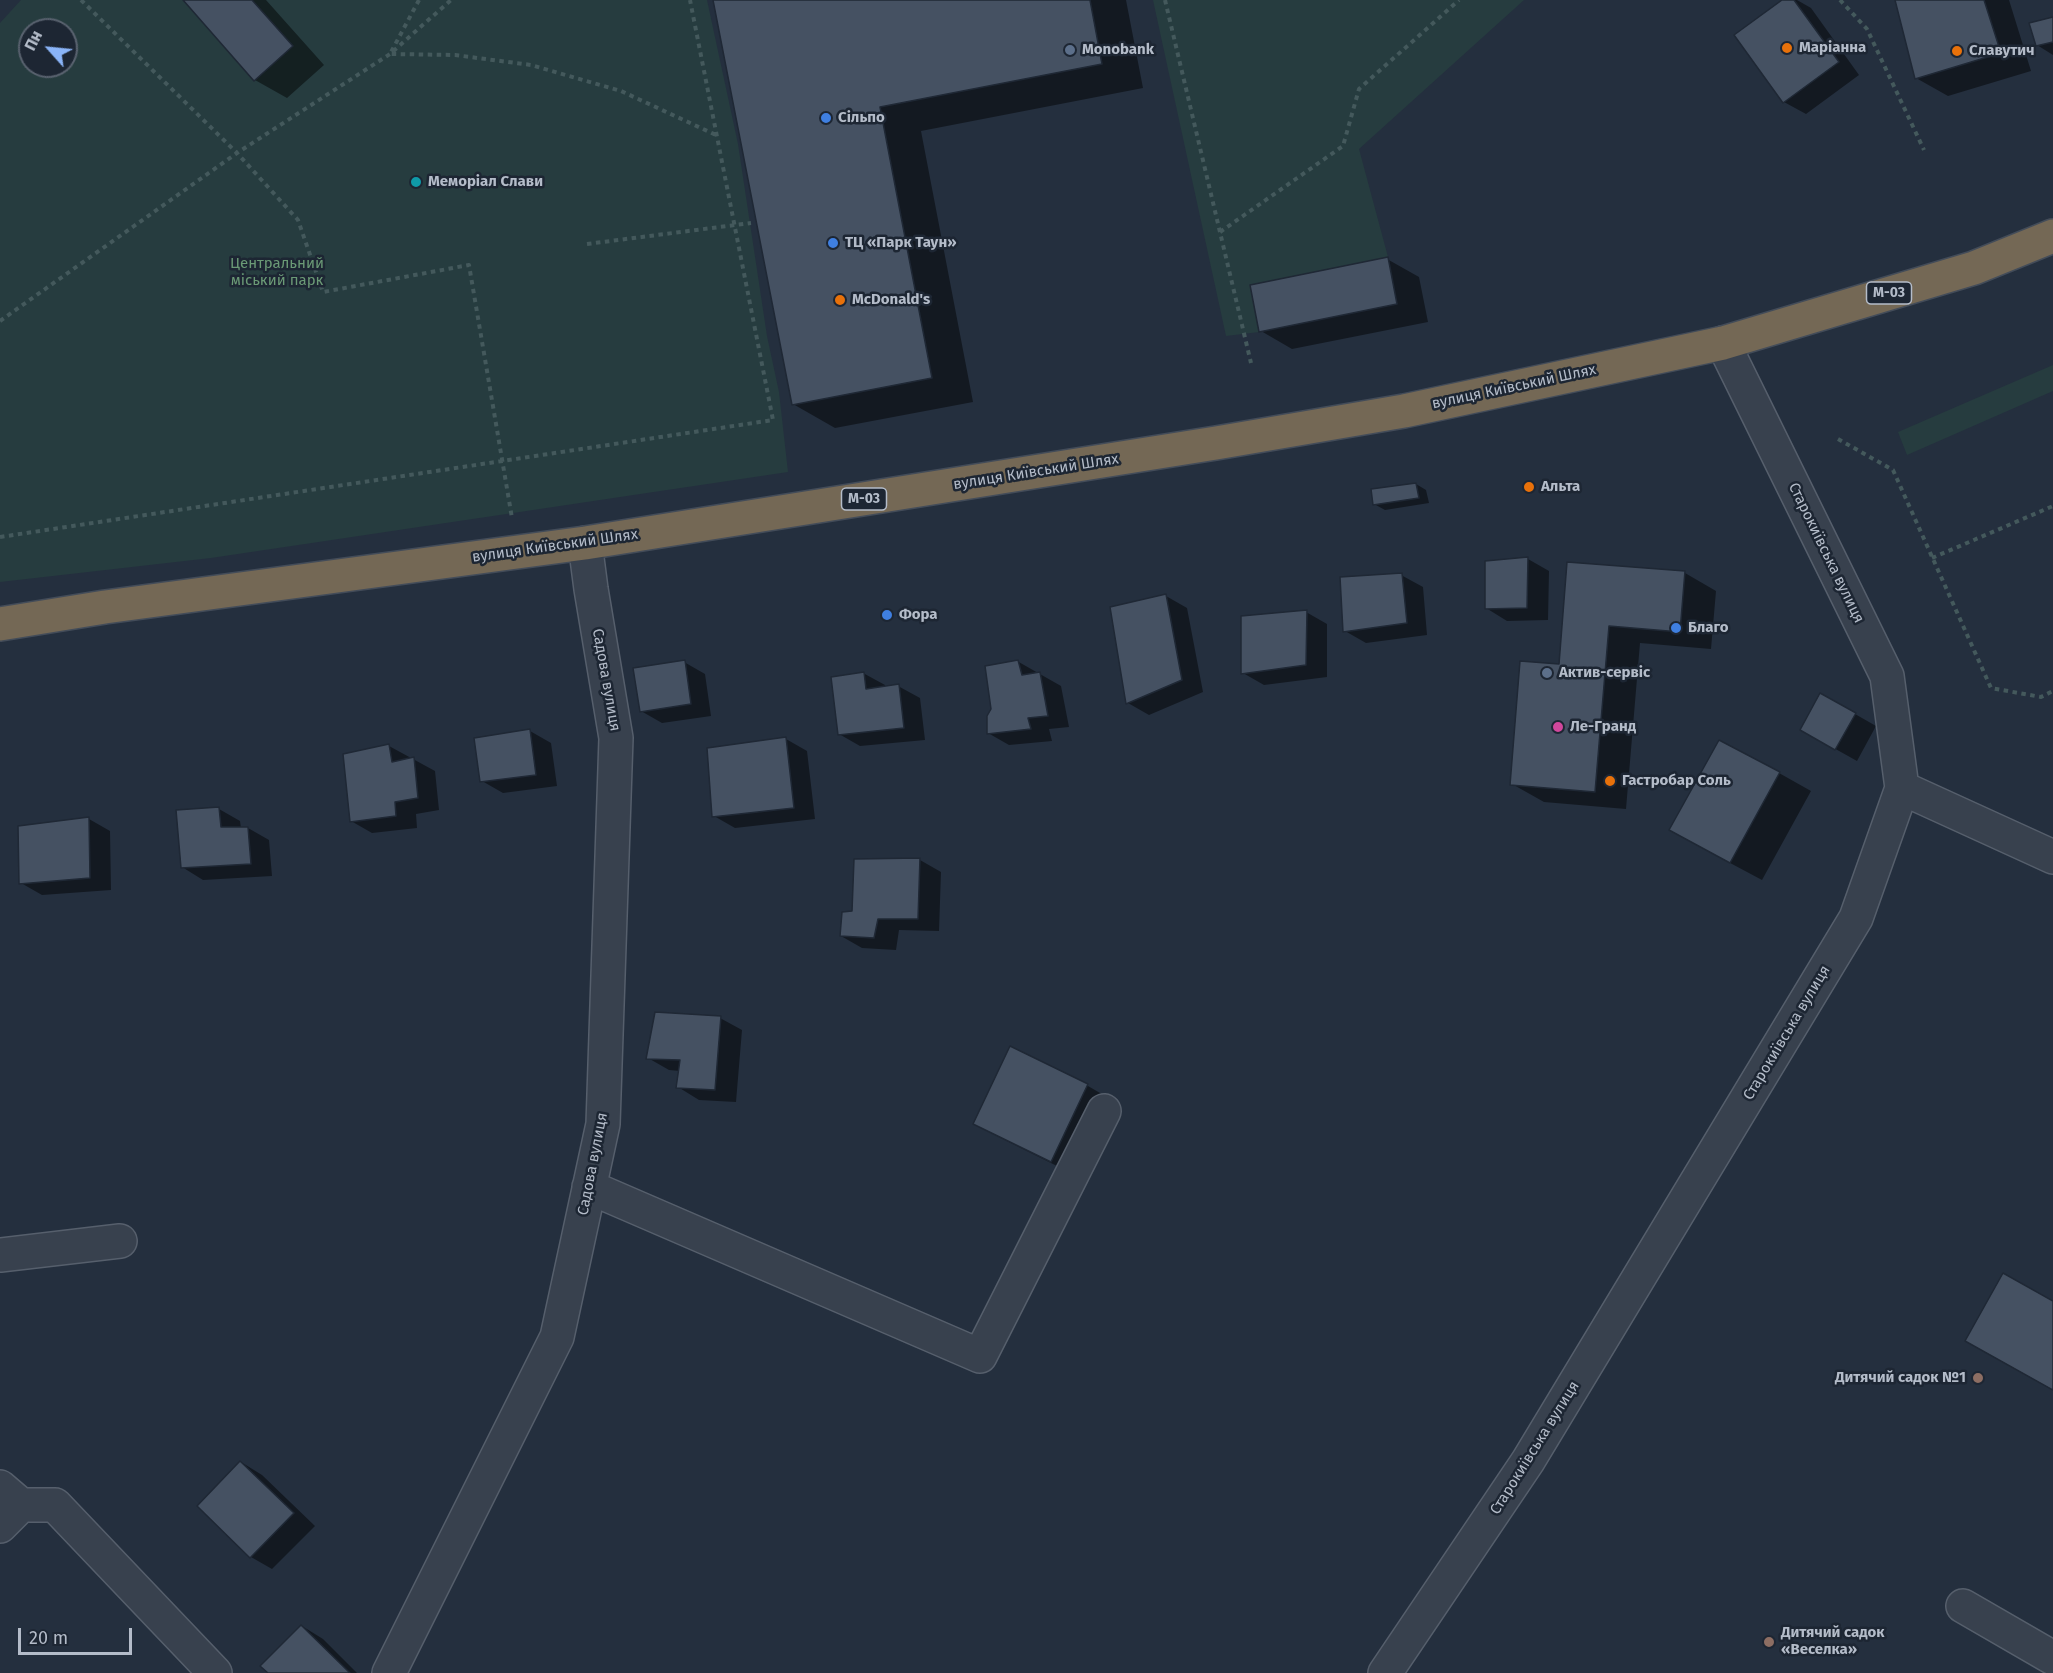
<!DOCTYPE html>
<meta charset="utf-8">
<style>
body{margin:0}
#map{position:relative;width:2053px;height:1673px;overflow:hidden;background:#242f3e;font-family:"Fira Sans",sans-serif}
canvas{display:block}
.north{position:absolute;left:18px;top:18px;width:60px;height:60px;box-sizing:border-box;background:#1d2633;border:2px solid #59626f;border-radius:50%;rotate:297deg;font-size:16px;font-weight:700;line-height:24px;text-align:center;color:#b4bcc9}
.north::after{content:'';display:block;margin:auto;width:21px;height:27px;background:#8ab4f8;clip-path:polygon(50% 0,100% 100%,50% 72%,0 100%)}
.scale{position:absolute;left:18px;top:1628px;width:114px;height:27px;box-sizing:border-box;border:3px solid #b4bcc9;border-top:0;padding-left:8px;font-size:18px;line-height:21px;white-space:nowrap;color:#b4bcc9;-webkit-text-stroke:4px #1d2633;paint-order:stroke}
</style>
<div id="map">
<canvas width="2053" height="1673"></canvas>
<div class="north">Пн</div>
<div class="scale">20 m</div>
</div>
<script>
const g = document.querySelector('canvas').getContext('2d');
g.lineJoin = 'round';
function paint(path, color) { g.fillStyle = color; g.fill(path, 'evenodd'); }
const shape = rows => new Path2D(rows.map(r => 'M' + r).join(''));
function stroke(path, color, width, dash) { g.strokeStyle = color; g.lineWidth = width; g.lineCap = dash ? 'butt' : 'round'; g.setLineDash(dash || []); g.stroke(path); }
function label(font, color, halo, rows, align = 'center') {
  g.font = font + ' "Fira Sans",sans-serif'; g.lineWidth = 5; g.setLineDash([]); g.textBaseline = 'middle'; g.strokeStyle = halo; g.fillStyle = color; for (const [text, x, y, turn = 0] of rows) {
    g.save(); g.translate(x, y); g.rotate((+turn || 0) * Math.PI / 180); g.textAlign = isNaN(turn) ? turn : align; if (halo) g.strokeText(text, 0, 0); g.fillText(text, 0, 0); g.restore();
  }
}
const green = shape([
 [21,0,707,0,738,144,767,336,779,392,788,472,211,558,0,582,0,23],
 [30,30,66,30,66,66,30,66],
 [1153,0,1524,0,1359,149,1388,257,1250,285,1259,332,1226,336],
 [2053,365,2053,391,1907,455,1898,432]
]);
const shadow = shape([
 [185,0,266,0,324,65,287,98,255,80],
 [715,0,1126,0,1143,88,921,131,973,402,835,428,793,404],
 [1785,0,1797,0,1811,8,1859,75,1806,114,1784,102],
 [1896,0,2009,0,2031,71,1948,96,1916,78],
 [2053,19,2053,55,2037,45],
 [1387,259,1419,277,1428,322,1292,349,1261,331],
 [1416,484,1426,490,1429,503,1385,510,1374,504],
 [1528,559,1549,571,1548,620,1507,621,1486,608],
 [1569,563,1685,573,1716,591,1711,649,1640,643,1626,809,1544,802,1512,784,1560,666],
 [1401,575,1423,587,1427,635,1366,643,1345,631],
 [1166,596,1187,608,1203,692,1149,715,1128,703],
 [1306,612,1327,624,1327,677,1264,685,1243,673],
 [1017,661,1061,686,1069,727,1049,729,1052,741,1009,745,988,733],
 [684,662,705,674,711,716,662,723,641,711],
 [863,673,885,685,885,688,898,686,920,698,925,740,860,746,839,734],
 [1855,714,1876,726,1857,761,1823,742],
 [530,731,551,743,557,786,503,793,482,781],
 [786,739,807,751,815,819,735,828,714,816],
 [389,746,435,771,439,810,416,814,417,828,372,833,351,821],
 [1779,773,1811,791,1762,880,1702,848],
 [219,809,240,821,241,828,248,828,269,840,272,876,203,880,182,867],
 [89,819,110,831,111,890,42,895,21,883],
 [920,860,941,872,939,931,899,930,896,950,862,948,841,936,853,913],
 [720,1018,742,1030,736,1102,699,1100,678,1087,680,1071,669,1070,648,1058],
 [1011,1048,1088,1086,1119,1104,1083,1179,1007,1141,975,1123],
 [241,1462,262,1475,315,1526,272,1569,251,1557],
 [302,1626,323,1639,357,1673,270,1673]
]);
const building = shape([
 [183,0,252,0,293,46,254,81,183,0],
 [713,0,1090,0,1102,64,880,107,932,378,792,405,713,0],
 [1782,0,1794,0,1839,62,1783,103,1734,35,1782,0],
 [1895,0,1984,0,2001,53,1915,79,1895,0],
 [2053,17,2053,42,2036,46,2029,23,2053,17],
 [1388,257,1397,304,1259,332,1250,285,1388,257],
 [1416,483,1419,498,1373,505,1371,489,1416,483],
 [1528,557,1527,608,1485,609,1485,561,1528,557],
 [1567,562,1685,571,1680,632,1609,626,1595,792,1510,785,1520,661,1559,664,1567,562],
 [1402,573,1407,623,1343,632,1340,577,1402,573],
 [1166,594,1182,680,1126,704,1110,607,1166,594],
 [1307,610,1306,665,1241,674,1241,616,1307,610],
 [685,660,691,704,640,712,633,668,685,660],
 [1018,660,1022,675,1040,672,1048,716,1028,718,1031,729,987,734,987,716,991,709,985,666,1018,660],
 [864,672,866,689,899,684,904,728,838,735,831,677,864,672],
 [1820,693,1856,713,1835,750,1800,730,1820,693],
 [530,729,536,775,480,782,474,738,530,729],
 [786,737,794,808,712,817,707,748,786,737],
 [1719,740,1780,772,1730,863,1669,830,1719,740],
 [389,744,392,762,414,757,418,798,395,802,396,816,350,822,343,754,389,744],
 [219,807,221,827,248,827,251,864,181,868,176,810,219,807],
 [89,817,90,878,19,884,18,826,89,817],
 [920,858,918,919,878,919,874,938,840,936,842,912,852,911,854,859,920,858],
 [655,1012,721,1016,715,1090,676,1088,680,1060,646,1059,655,1012],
 [1010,1046,1088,1084,1051,1162,973,1124,1010,1046],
 [2003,1273,2053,1301,2053,1390,1965,1341,2003,1273],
 [240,1461,294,1513,250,1558,197,1506,240,1461],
 [301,1625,350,1673,268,1673,260,1666,301,1625]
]);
const path = shape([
 [81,0,237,153,298,220,323,292,469,265,512,518],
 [419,0,390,54,455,55,531,65,621,91,716,135],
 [1165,0,1251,363],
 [1840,0,1867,29,1924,150],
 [1220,232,1343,146,1359,89,1459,0],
 [587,244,751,223],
 [0,321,237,153,390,54,451,0],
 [1838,439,1893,470,1991,688,2041,697,2053,691],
 [0,537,773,420,690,0],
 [1932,558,2053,506]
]);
const minor = shape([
 [1902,788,2053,857],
 [589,1187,980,1356,1104,1111],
 [0,1255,120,1241],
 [0,1487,21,1505,0,1526],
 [21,1505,55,1505,215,1673],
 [1963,1606,2053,1658],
 [389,1673,557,1337,603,1124,616,738,591,589,585,543],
 [1385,1673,1528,1461,1856,918,1902,788,1887,676,1723,343]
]);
const highway = shape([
 [0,624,105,607,585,543,1216,443,1404,411,1723,343,1974,268,2053,236]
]);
const markers = [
 [1787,48,6,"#e8710a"],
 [1070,50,6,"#5c6f8a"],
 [1957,51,6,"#e8710a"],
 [826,118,6,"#3f7fe0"],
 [416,182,6,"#0f9aa8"],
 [833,243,6,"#3f7fe0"],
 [840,300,6,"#e8710a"],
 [1529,487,6,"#e8710a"],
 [887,615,6,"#3f7fe0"],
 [1676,628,6,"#3f7fe0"],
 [1547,673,6,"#5c6f8a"],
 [1558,727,6,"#d1479c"],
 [1610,781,6,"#e8710a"],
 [1978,1378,6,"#8d6e63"],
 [1769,1642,6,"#8d6e63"]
];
const shields = [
 [1889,293,45],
 [864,499,45]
];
const shieldNames = [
 ["М-03",1889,293],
 ["М-03",864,499]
];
const poiNames = [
 ["Маріанна",1799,48],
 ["Monobank",1082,50],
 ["Славутич",1969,51],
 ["Сільпо",838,118],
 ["Mеморіал Слави",428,182],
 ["ТЦ «Парк Таун»",845,243],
 ["McDonald's",852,300],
 ["Альта",1541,487],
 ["Фора",899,615],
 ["Благо",1688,628],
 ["Актив-сервіс",1559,673],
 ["Ле-Гранд",1570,727],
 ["Гастробар Соль",1622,781],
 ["Дитячий садок №1",1966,1378,"right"],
 ["Дитячий садок",1781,1633],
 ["«Веселка»",1781,1650]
];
const parkNames = [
 ["Центральний",277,264],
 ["міський парк",277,281]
];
const streetNames = [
 ["вулиця Київський Шлях",1514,387,-12],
 ["вулиця Київський Шлях",1036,472,-9],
 ["вулиця Київський Шлях",555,546,-8],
 ["Старокиївська вулиця",1826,553,64],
 ["Садова вулиця",606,680,80],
 ["Старокиївська вулиця",1787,1033,-59],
 ["Садова вулиця",593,1164,-79],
 ["Старокиївська вулиця",1535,1448,-58]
];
paint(green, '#263c3f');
paint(shadow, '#0007');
paint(building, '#455162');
stroke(building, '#1f2835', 1.5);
stroke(minor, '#565f6c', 36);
stroke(highway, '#434c59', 36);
stroke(path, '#44595c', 4, [4.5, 4.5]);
stroke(minor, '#38414e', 33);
stroke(highway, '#746855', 33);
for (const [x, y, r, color] of markers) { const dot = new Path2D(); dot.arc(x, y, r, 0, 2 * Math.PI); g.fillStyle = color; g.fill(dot); stroke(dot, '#1d2633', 2); }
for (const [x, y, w] of shields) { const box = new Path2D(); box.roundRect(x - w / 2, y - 11, w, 22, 4.5); g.fillStyle = '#1d2633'; g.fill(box); stroke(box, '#b4bcc9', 1.5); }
label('bold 14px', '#b4bcc9', null, shieldNames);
label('bold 15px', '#b4bcc9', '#1d2633', poiNames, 'left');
label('15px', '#6b9a76', '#1d2633', parkNames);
label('15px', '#b4bcc9', '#1d2633', streetNames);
</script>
